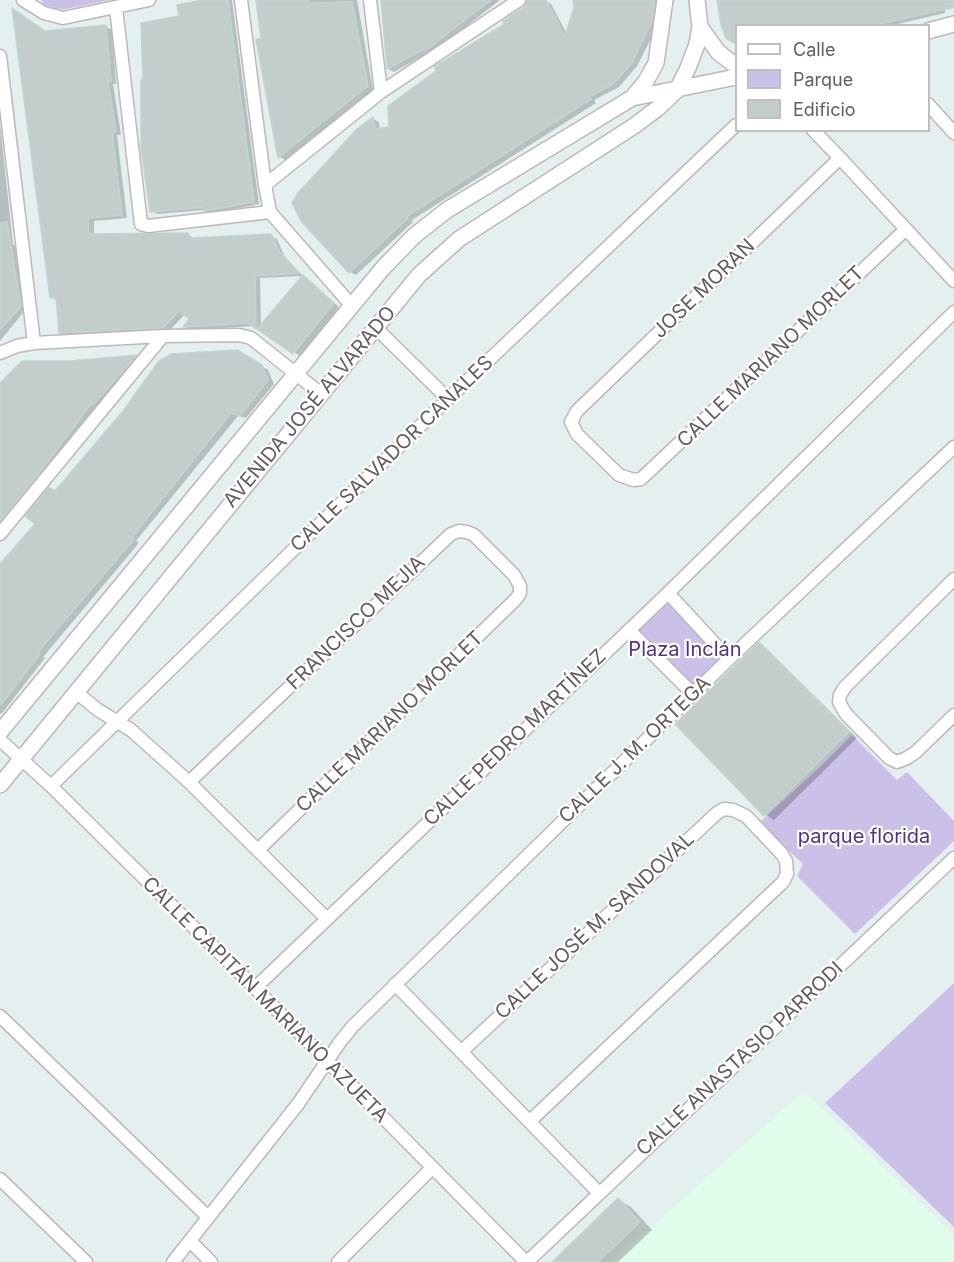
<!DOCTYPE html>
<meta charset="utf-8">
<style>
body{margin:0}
#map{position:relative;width:954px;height:1262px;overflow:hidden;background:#e4efef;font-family:Inter,sans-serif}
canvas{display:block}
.legend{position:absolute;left:735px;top:24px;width:195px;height:108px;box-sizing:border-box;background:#fff;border:2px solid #c1bebf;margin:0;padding:8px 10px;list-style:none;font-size:18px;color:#655c5e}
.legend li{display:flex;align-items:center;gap:12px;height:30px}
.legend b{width:30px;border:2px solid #c1bebf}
</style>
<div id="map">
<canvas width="954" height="1262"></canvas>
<ul class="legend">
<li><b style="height:8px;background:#fff"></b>Calle</li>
<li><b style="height:16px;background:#cac0e8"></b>Parque</li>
<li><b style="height:16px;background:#c2cdcc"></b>Edificio</li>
</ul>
</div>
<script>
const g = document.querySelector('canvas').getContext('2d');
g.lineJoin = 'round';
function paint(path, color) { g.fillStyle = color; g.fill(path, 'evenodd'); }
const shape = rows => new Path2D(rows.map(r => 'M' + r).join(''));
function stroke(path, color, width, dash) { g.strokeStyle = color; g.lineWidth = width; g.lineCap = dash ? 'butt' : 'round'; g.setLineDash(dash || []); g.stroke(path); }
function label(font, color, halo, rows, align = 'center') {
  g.font = font + ' Inter,sans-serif'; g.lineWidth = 4.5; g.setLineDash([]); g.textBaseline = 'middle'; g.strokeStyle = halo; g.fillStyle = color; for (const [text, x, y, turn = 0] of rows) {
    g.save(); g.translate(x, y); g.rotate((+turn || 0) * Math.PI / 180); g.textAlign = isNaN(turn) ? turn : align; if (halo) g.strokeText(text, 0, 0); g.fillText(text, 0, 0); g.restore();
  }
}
const medical = shape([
 [804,1091,954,1235,954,1262,612,1262]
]);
const green = shape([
 [41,0,110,0,66,9,55,9,44,4],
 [668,593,729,659,693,694,629,630],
 [852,735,897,780,907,772,954,821,954,841,855,934,797,876,803,864,759,823,822,765],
 [954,983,954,1227,825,1103]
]);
const shadow = shape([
 [211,0,232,0,259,204,210,214,204,210,158,214,152,211,181,17],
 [258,0,357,0,373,90,285,160,280,157,258,40,263,40],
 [383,0,500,0,432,53,429,52,394,72,388,69],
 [528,0,545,1,551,4,567,34,575,7,574,0,659,0,658,25,637,66,619,87,594,100,596,103,412,220,413,222,356,275,350,272,358,130,373,119,379,122,380,130,391,129,505,25,505,21,528,4],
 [718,0,954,0,954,8,945,10,945,13,889,26,736,26,736,42,727,37],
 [106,27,112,30,116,84,113,84,121,135,117,135,127,218,94,221,94,236,188,234,194,239,270,236,277,239,285,257,303,276,260,278,261,326,304,278,339,307,300,356,254,326,190,330,185,327,191,319,185,314,170,330,66,336,60,332,58,301,51,297,45,33],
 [0,124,13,244,15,246,26,309,0,341],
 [237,351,268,370,274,384,246,418,238,416,136,541,139,543,43,657,45,658,3,712,0,714,0,565,37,524,56,492],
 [136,357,141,359,99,407,97,406,42,479,0,529,0,385,70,362],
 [759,644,768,650,857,738,774,820,765,814],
 [619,1200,631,1207,652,1230,618,1262,557,1262]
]);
const building = shape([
 [203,0,228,0,254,202,203,211,203,207,150,212,141,148,141,80,143,79,141,23,179,16,177,5,203,0],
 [256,0,308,0,308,3,352,2,368,86,278,158,256,39,261,39,256,0],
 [381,0,491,0,425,51,424,49,387,69,381,0],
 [527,0,546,0,565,36,574,7,573,0,654,0,654,6,652,21,632,63,613,84,589,97,591,99,407,216,408,218,349,273,301,221,292,203,298,193,357,129,373,117,375,129,389,127,388,106,436,71,434,67,503,25,503,21,524,7,527,0],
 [717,0,954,0,954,7,872,26,736,26,736,44,726,38,721,25,717,0],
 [12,8,45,31,106,25,111,81,108,81,116,132,112,132,122,215,88,218,89,234,188,233,189,238,271,234,280,252,299,273,255,276,256,329,248,323,183,327,189,319,179,311,163,328,59,333,56,297,50,298,12,8],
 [7,222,21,306,0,330,0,223,7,222],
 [303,275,334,303,293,354,257,329,303,275],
 [237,350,262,365,268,380,240,416,231,413,132,537,134,539,38,652,40,654,0,706,0,564,35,524,25,516,49,487,55,491,123,411,159,361,171,354,237,350],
 [137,355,93,405,91,404,37,476,0,521,0,383,22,361,70,361,137,355],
 [759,642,849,732,764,816,675,724,759,642],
 [618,1198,640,1222,598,1262,552,1262,618,1198]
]);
const minor = shape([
 [23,0,44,13,63,18,149,0],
 [241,0,265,185,270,212,352,306],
 [370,0,381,92],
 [116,8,141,224,148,226,270,212],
 [0,56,34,343],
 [928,104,954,133],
 [813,130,840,158,954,281],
 [840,158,577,411,571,422,577,434,619,475,634,480,641,479,905,230],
 [265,185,381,92,519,0],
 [375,327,448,399],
 [0,353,17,346,34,343,163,336,239,335,251,338,320,393],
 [0,534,163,336],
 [954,579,845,687,840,695,839,702,846,714,889,758,897,762,907,758,916,752,954,715],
 [668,593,729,659],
 [629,630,693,694],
 [76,692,98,710,131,730,189,782,326,918],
 [0,740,51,786,255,988,526,1262],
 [189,782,451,534,459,531,467,532,474,535,514,575,520,586,520,593,516,599,258,850],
 [51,786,448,399,736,125],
 [395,984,599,1193],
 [255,988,668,593,954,312],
 [0,1016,208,1217],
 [461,1052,717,813,724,809,733,810,746,816,782,854,786,861,787,874,783,882,530,1121],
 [0,1179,86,1262],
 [190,1241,211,1262],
 [173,1262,298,1104,340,1042,353,1026,729,659,954,447],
 [338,1262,432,1168],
 [527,1262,954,858]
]);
const tertiary = shape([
 [700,27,718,52,736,66],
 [928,31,954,24],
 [632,98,736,77],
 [0,732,383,268,414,236,447,210,632,98,646,81,656,63,665,0],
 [0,785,419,275,459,239,634,126,658,108,677,90,688,68,697,44,700,27,697,0]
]);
const streetNames = [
 ["JOSE MORAN",704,289,-44],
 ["CALLE MARIANO MORLET",771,357,-44],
 ["AVENIDA JOSÉ ALVARADO",310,407,-50],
 ["CALLE SALVADOR CANALES",392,454,-44],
 ["FRANCISCO MEJIA",356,623,-44],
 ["CALLE MARIANO MORLET",390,722,-44],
 ["CALLE PEDRO MARTÍNEZ",515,738,-44],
 ["CALLE J. M. ORTEGA",635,750,-44],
 ["CALLE JOSÉ M. SANDOVAL",595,926,-43],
 ["CALLE CAPITÁN MARIANO AZUETA",265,1000,45],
 ["CALLE ANASTASIO PARRODI",740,1059,-43]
];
const parkNames = [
 ["Plaza Inclán",685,650],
 ["parque florida",864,837]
];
paint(medical, '#e0fcea');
paint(green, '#cac0e8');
paint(shadow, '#0003');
paint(building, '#c2cdcc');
stroke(building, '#c2d4d3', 1.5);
stroke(minor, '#bfb7b8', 15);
stroke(tertiary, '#bfb7b8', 18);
stroke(minor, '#fff', 12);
stroke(tertiary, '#fff', 15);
label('20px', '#655c5e', '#fff', streetNames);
label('20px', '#4e348c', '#fff', parkNames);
</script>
